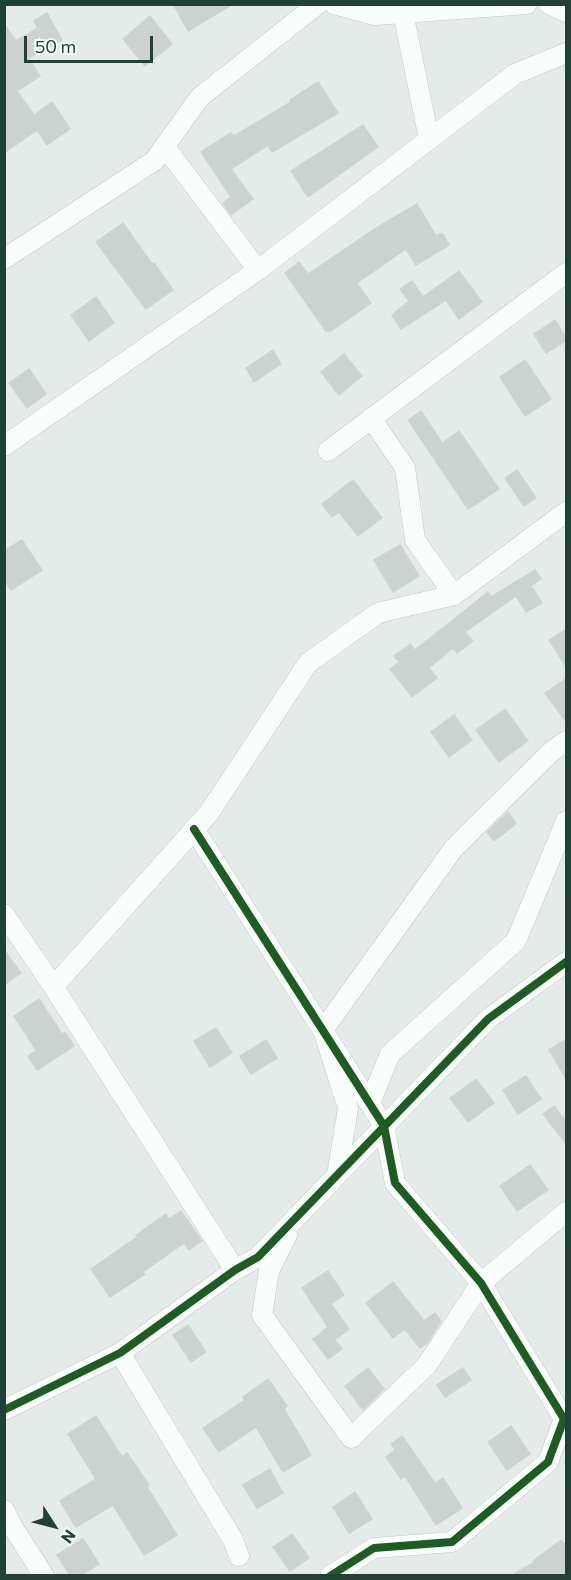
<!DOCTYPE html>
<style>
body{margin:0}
#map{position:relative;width:571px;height:1580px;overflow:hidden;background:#e5ebe8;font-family:Commissioner,sans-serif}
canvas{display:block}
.frame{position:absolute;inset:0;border:6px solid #204137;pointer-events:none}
.north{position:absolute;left:24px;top:1496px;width:60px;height:60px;-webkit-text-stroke:4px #f3faf6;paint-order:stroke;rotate:126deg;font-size:16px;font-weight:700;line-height:24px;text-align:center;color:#204137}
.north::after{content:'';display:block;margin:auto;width:21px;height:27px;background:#204137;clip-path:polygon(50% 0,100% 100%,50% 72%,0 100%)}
.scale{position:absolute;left:24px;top:36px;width:129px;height:27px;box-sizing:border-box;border:3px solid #204137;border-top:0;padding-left:8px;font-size:18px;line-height:21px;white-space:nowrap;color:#204137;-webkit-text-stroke:4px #f3faf6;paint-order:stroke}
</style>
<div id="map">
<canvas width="571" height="1580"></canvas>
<div class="frame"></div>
<div class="north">N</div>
<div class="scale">50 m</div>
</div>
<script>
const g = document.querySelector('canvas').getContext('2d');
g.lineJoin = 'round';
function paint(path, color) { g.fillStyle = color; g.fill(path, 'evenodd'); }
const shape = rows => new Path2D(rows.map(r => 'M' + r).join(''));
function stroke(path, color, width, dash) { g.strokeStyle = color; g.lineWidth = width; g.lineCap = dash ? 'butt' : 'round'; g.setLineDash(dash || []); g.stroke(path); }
const building = shape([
 [173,4,233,4,188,31,173,4],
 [47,13,62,40,28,58,40,76,17,91,34,115,52,102,70,129,47,145,37,130,4,153,4,24,16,41,38,28,34,21,47,13],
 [150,16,172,44,145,66,123,39,150,16],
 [318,82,338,113,272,152,268,145,231,169,253,199,231,215,223,203,231,197,201,152,231,133,234,136,291,102,290,100,318,82],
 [363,125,378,147,308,197,291,171,363,125],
 [417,204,436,236,442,233,449,245,416,265,406,249,357,283,371,303,331,331,326,331,285,273,299,262,308,274,376,228,417,204],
 [123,223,152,264,154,263,173,290,146,309,96,242,123,223],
 [459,271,482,302,459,319,446,300,401,329,392,315,409,301,400,289,412,281,423,297,459,271],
 [96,297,114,323,89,341,71,315,96,297],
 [555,320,567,340,546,353,534,334,555,320],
 [273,350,281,364,254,382,246,368,273,350],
 [344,354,362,376,339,395,321,372,344,354],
 [525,360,551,399,525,416,500,377,525,360],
 [29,369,46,394,27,408,9,383,29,369],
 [421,411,442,443,459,431,499,489,468,509,408,420,421,411],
 [517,470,536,498,524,506,505,478,517,470],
 [353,480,382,518,358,536,339,512,332,517,322,504,353,480],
 [22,540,42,570,11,590,4,579,4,551,22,540],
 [400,545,419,576,393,592,374,560,400,545],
 [535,570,541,579,531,586,542,603,526,612,516,596,465,632,473,641,457,653,453,648,429,668,437,678,412,697,390,669,399,662,394,656,410,644,415,650,488,592,491,597,535,570],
 [567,629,567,668,549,640,567,629],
 [567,678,567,723,545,693,567,678],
 [505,709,528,741,499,762,476,730,505,709],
 [454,715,472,740,449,757,431,732,454,715],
 [508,812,516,824,494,841,487,832,508,812],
 [4,950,21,973,4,985,4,950],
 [39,999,62,1034,65,1032,74,1046,37,1070,28,1056,36,1050,14,1016,39,999],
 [216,1028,232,1053,210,1067,194,1041,216,1028],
 [567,1039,567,1080,549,1050,567,1039],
 [266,1040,277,1058,251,1074,240,1056,266,1040],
 [526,1076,541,1099,518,1114,503,1090,526,1076],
 [476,1079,494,1103,468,1122,450,1098,476,1079],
 [554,1106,567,1123,567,1145,543,1114,554,1106],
 [530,1165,548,1190,517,1211,500,1186,530,1165],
 [181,1211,202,1241,189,1250,184,1243,143,1272,145,1274,110,1297,91,1269,137,1237,136,1235,166,1214,169,1219,181,1211],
 [328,1271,344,1295,331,1304,349,1329,335,1340,342,1349,328,1359,313,1339,328,1327,302,1288,328,1271],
 [393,1282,424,1321,435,1313,441,1321,427,1343,420,1348,405,1329,393,1338,366,1303,393,1282],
 [188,1325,206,1352,191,1362,173,1335,188,1325],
 [368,1368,384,1389,363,1410,345,1386,368,1368],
 [463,1368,471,1380,445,1397,437,1385,463,1368],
 [268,1379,287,1406,284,1409,311,1455,283,1472,256,1427,219,1452,203,1428,245,1400,243,1397,268,1379],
 [96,1416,122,1457,127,1453,149,1485,147,1487,177,1535,144,1555,113,1505,76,1527,60,1501,96,1479,68,1434,96,1416],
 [511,1426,530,1454,507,1470,488,1442,511,1426],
 [402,1436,435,1483,443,1478,462,1508,436,1525,405,1476,401,1479,386,1457,395,1450,391,1444,402,1436],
 [270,1469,283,1493,257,1508,243,1485,270,1469],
 [355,1492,372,1519,349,1533,333,1507,355,1492],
 [292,1534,309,1558,290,1571,273,1547,292,1534],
 [83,1539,99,1564,81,1575,70,1575,57,1555,83,1539],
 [561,1540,567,1547,567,1575,512,1575,535,1562,533,1561,561,1540]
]);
const minor = shape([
 [334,4,375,15,527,4],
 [549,4,566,12],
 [403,13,429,139],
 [165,147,258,270],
 [4,259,154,161,200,97,318,4],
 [371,418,405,468,415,540,454,595,566,512],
 [4,446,258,270,515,74,566,53],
 [328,451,566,273],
 [194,829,384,1126,395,1183,481,1283,564,1419,548,1462,452,1542,374,1548,330,1576],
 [4,914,51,983,235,1270],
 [51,983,61,978,209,813,308,663,378,613,454,595],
 [370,1103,390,1054,516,941,566,821],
 [337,1175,348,1108,323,1030,454,848,551,752,566,741],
 [287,1235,269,1271,262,1315,351,1438,427,1365,481,1283,566,1212],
 [120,1353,233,1540,239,1556],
 [4,1410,120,1353,235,1270,258,1257,488,1019,566,962],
 [4,1510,11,1524,44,1576]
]);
const cycleway = shape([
 [194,829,384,1126,395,1183,481,1283,564,1419,548,1462,452,1542,374,1548,330,1576],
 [4,1410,120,1353,235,1270,258,1257,488,1019,566,962]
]);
paint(building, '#ccd2cf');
stroke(building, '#ced4d1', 1.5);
stroke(minor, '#c2c8c5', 21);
stroke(minor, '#fbfcfc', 20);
stroke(cycleway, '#1b5e20', 8);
</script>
